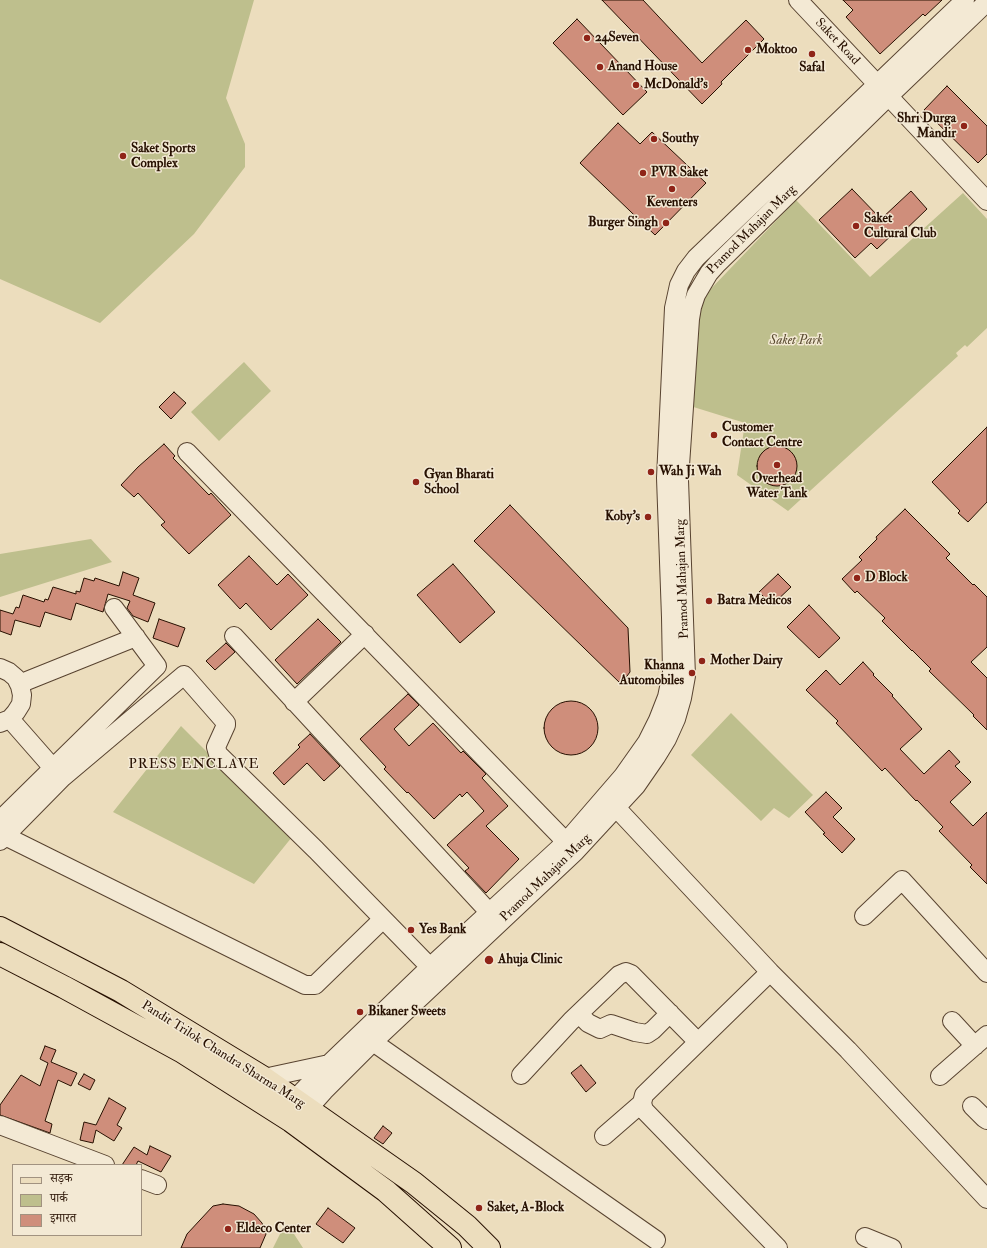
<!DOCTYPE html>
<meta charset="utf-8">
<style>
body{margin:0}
#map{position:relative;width:987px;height:1248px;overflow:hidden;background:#ecddbd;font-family:"IM FELL Double Pica","Noto Serif Devanagari",serif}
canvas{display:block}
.legend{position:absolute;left:12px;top:1164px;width:130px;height:72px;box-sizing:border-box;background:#f3e9d4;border:1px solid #a19280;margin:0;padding:5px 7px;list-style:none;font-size:12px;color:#271001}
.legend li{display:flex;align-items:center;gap:8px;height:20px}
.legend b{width:20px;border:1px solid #a19280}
</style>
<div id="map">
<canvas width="987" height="1248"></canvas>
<ul class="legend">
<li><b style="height:5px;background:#ecddbd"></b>सड़क</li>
<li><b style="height:11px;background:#bebf8d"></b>पार्क</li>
<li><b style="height:11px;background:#cf8e7b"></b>इमारत</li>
</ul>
</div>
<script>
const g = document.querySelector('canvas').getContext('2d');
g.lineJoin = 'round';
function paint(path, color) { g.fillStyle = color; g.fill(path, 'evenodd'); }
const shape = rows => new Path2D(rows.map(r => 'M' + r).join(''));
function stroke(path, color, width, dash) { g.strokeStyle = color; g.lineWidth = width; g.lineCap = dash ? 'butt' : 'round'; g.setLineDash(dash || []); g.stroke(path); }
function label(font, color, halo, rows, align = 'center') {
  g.font = font + ' "IM FELL Double Pica",serif'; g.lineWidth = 3; g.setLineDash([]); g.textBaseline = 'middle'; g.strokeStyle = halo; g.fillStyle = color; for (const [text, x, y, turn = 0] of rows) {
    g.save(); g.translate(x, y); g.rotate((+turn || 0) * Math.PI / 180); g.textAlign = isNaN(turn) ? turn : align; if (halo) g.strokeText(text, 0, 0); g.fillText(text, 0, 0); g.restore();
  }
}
const green = shape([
 [0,0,254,0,226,98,245,144,245,167,194,234,100,323,0,279],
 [963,193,987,219,987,328,967,347,965,345,956,353,958,356,788,511,737,475,745,423,687,405,692,352,704,296,796,200,870,277],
 [244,362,271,391,219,441,191,412],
 [91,539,112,562,0,597,0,554],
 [731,713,813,795,789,818,774,808,761,821,691,755],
 [181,726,292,837,254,884,113,812],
 [284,1226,294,1234,303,1248,273,1248]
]);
const building = shape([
 [602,0,643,0,702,63,746,20,764,39,721,82,722,84,702,104,602,0],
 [843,0,942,0,925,16,923,14,880,54,846,17,853,10,843,0],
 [577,19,647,92,623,115,553,43,577,19],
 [947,86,987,126,987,154,978,163,924,110,947,86],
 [618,123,640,144,652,132,706,183,655,235,580,163,618,123],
 [852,189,881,219,911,191,927,209,901,234,897,230,877,249,871,243,855,258,819,220,852,189],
 [174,392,186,403,171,419,159,407,174,392],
 [987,427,987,502,968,522,958,513,960,511,932,482,987,427],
 [164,444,175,456,173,458,209,495,211,493,231,515,189,554,161,525,165,522,138,493,134,497,121,485,138,467,164,444],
 '757 466a20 20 0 1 1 40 0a20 20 0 1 1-40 0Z',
 [510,505,628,628,630,672,621,684,474,541,510,505],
 [905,509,950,554,946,558,973,585,974,584,987,597,987,647,971,662,987,678,987,730,973,716,974,715,929,671,931,669,912,650,912,651,882,621,885,618,857,591,855,593,842,579,862,560,859,557,877,539,876,537,905,509],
 [249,556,277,585,288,574,308,595,271,630,246,603,240,609,218,585,249,556],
 [453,564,495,612,460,643,417,595,453,564],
 [123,572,139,578,133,595,155,603,148,622,133,616,127,608,130,601,108,594,103,612,76,603,71,620,45,612,40,627,15,620,11,635,0,631,0,610,13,614,16,607,19,608,23,595,44,602,45,599,48,600,53,587,76,594,76,591,80,592,84,578,94,581,95,578,119,586,123,572],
 [778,574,791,587,772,605,759,592,778,574],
 [809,605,840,638,819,658,787,627,809,605],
 [159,619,185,628,178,647,153,638,159,619],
 [318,619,341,642,297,684,275,660,318,619],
 [226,643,235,652,215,670,206,661,226,643],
 [863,662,874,674,873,675,893,695,892,696,922,729,900,749,924,774,949,750,960,762,955,766,971,782,950,802,973,826,987,812,987,884,970,867,972,865,939,831,943,827,917,800,916,801,885,768,882,771,836,723,838,721,806,690,826,670,840,685,863,662],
 [408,694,419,705,394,729,409,746,433,723,461,753,463,751,486,774,482,778,508,806,486,826,519,859,486,893,465,871,469,868,447,845,484,811,467,792,462,797,460,794,434,819,408,792,407,793,384,769,386,767,360,739,408,694],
 '544 728a27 27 0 1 1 54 0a27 27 0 1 1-54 0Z',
 [310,734,340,766,324,781,307,763,284,785,273,773,300,747,298,745,310,734],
 [826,792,842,808,833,817,855,839,842,853,823,834,825,833,805,812,826,792],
 [45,1046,56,1050,51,1062,77,1073,71,1086,58,1080,45,1121,52,1124,50,1133,0,1115,0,1105,21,1075,40,1086,48,1063,40,1059,45,1046],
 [581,1065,596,1083,586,1092,571,1073,581,1065],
 [84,1074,95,1080,90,1090,78,1084,84,1074],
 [109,1098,126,1108,117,1125,122,1128,114,1141,96,1130,93,1143,80,1140,84,1122,96,1125,109,1098],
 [383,1126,392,1133,383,1144,374,1138,383,1126],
 [150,1146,171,1156,161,1172,138,1161,136,1165,122,1165,134,1147,147,1155,150,1146],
 [223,1204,239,1206,254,1214,262,1223,266,1234,260,1248,181,1248,187,1234,213,1206,223,1204],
 [328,1208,355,1228,343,1243,316,1224,328,1208]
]);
const minor = shape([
 [798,0,987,201],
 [187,452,574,850],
 [234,636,489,912],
 [0,668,9,672,16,678,20,686,22,695,21,704,16,712,10,719,0,723],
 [19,684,136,637],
 [294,702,365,634],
 [53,768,157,666,114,608],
 [608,799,770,972,848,1050,987,1199],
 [0,820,53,768,10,719],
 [5,836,305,985,315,985,383,919],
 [0,841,63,777,184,675,226,723,226,725,216,747,218,754,316,850,430,967],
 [864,916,902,880,987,973],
 [770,972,644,1095,642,1103,644,1110,778,1248],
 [579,1014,588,1023,600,1029,611,1024,635,1032,647,1034,653,1030,670,1013],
 [952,1021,975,1046],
 [373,1042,656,1240],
 [521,1075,571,1021,619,975,626,972,631,974,698,1042],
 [940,1076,987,1035],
 [264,1078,329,1064],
 [972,1106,984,1118,987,1120],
 [287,1111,295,1099,329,1064,430,967,566,842,623,776,647,742,658,720,667,697,672,673,671,617,666,478,674,308,679,285,686,271,696,258,965,0],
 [299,1119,324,1091,373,1042,575,852,636,786,656,757,667,739,676,719,682,698,686,676,679,480,690,319,692,307,696,295,709,273,717,264,893,92,987,2],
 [0,1125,105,1165],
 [604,1136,642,1103],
 [141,1179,157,1185],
 [865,1237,892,1248]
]);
const major = shape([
 [0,928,121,991,264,1078,414,1183,467,1226,489,1248],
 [0,954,64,987,181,1051,291,1121,386,1191,450,1248]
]);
const markers = [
 [587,38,4,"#8f2418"],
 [748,50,4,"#8f2418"],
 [812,54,4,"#8f2418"],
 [600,67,4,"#8f2418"],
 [636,85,4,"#8f2418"],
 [964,126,4,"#8f2418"],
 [654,139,4,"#8f2418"],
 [123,156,4,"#8f2418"],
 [643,173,4,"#8f2418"],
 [672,189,4,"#8f2418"],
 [666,223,4,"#8f2418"],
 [856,226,4,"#8f2418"],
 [714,435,4,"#8f2418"],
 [777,465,4,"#8f2418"],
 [651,472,4,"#8f2418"],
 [416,482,4,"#8f2418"],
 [648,517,4,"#8f2418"],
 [857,578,4,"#8f2418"],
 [709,601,4,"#8f2418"],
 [702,661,4,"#8f2418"],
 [692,673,4,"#8f2418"],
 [411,930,4,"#8f2418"],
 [489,960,5,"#8f2418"],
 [360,1012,4,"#8f2418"],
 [479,1208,4,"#8f2418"],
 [228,1229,4,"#8f2418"]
];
const poiNames = [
 ["24Seven",595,38],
 ["Moktoo",756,50],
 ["Anand House",608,67],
 ["Safal",812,68,"center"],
 ["McDonald's",644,85],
 ["Shri Durga",956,119,"right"],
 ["Mandir",956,134,"right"],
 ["Southy",662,139],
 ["Saket Sports",131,149],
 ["Complex",131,164],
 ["PVR Saket",651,173],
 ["Keventers",672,203,"center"],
 ["Saket",864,219],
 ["Cultural Club",864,234],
 ["Burger Singh",658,223,"right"],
 ["Customer",722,428],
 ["Contact Centre",722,443],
 ["Wah Ji Wah",659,472],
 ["Gyan Bharati",424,475],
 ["School",424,490],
 ["Overhead",777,479,"center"],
 ["Water Tank",777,494,"center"],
 ["Koby's",640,517,"right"],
 ["D Block",865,578],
 ["Batra Medicos",717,601],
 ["Mother Dairy",710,661],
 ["Khanna",684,666,"right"],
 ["Automobiles",684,681,"right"],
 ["Yes Bank",419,930],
 ["Ahuja Clinic",498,960],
 ["Bikaner Sweets",368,1012],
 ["Saket, A-Block",487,1208],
 ["Eldeco Center",236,1229]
];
const streetNames = [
 ["Saket Road",837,42,47],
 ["Pramod Mahajan Marg",752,230,-45],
 ["Pramod Mahajan Marg",683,579,-92],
 ["Pramod Mahajan Marg",546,878,-44],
 ["Pandit Trilok Chandra Sharma Marg",223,1055,32]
];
const parkNames = [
 ["Saket Park",796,341]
];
const neighbourhoodNames = [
 ["PRESS ENCLAVE",194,765]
];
paint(green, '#bebf8d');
paint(building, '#cf8e7b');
stroke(building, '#271001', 1);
stroke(minor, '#584330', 20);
stroke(major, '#271001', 24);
stroke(minor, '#f3e9d4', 18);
stroke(major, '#ecddbd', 22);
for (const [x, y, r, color] of markers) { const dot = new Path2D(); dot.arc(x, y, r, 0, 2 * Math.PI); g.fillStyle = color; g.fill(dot); stroke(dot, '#f3e9d4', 1.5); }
label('bold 13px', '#271001', '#f3e9d4', poiNames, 'left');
label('13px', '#271001', '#f3e9d4', streetNames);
label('italic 13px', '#5c4d32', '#f3e9d4', parkNames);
g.letterSpacing = '1px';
label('14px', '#271001', '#f3e9d4', neighbourhoodNames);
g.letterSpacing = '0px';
</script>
